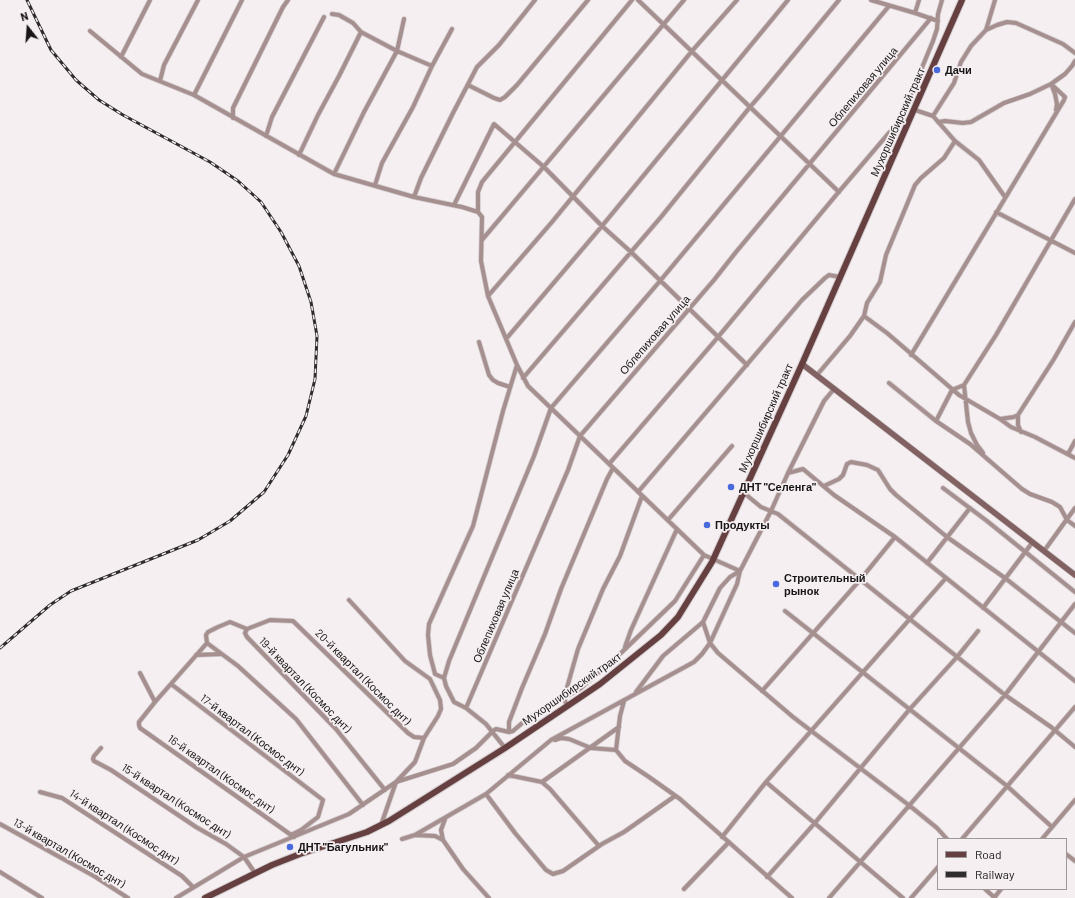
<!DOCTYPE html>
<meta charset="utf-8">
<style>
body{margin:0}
#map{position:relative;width:1075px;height:898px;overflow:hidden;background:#f6eff1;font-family:Barlow,sans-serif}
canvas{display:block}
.legend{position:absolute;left:937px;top:838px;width:130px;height:52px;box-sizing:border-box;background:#f6eff1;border:1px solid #9d9899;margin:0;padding:5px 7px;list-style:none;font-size:12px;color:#171515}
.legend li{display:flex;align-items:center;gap:8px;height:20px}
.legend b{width:20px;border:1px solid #9d9899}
.north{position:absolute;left:8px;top:8px;width:40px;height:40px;-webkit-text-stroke:3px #f6eff1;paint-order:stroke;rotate:343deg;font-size:11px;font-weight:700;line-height:16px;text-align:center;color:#171515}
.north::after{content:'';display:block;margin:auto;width:14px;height:18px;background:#171515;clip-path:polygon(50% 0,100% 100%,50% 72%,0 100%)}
</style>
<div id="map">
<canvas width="1075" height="898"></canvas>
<ul class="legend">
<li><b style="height:5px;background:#664041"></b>Road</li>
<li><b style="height:5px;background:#2e2c2c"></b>Railway</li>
</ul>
<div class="north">N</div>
</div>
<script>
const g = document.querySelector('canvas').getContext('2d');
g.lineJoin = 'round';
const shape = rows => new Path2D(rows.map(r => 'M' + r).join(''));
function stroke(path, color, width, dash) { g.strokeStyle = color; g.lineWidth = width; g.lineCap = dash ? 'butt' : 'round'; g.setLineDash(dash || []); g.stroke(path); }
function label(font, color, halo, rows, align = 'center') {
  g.font = font + ' Barlow,sans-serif'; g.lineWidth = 3.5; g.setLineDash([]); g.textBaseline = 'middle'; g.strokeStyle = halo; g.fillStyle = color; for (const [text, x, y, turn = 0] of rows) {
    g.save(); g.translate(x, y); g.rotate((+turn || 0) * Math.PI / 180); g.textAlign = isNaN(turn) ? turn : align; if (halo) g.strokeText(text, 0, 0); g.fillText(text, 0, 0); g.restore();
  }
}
const street = shape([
 [638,0,839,192],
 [871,0,915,13,938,21],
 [915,13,919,0],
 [986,30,995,0],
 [90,31,142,74,194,95,334,174,414,197,462,207,478,212,482,217,481,261,488,296,517,365,528,386,704,555,740,571],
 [121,57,150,0],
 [432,66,452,29],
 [160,81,164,65,198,0],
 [468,85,494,98,500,100,505,97,517,85,588,0],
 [1052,86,1055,94,1057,104,1056,110],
 [194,95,242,0],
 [915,110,933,116,955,141,979,160,1005,197],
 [933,116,954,83,961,62,971,46,986,30,997,25,1007,22,1016,23,1063,44,1075,53],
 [233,118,233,108,283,7,288,0],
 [938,122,945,121,963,123,971,122,1004,103,1030,94,1051,84,1065,74,1072,66,1075,61],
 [266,136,272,117,324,17],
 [299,155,318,115,339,76,361,32,353,23,339,15,332,14],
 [334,174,364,112,397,51,361,32],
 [375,185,382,163,413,107,432,66,397,51,404,19],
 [414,197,421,178,453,113,477,67,499,45,535,0],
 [454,205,494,124,544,167,602,226,631,252,747,365],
 [478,212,478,192,482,182,632,0],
 [996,212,1075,253],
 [482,240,684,0],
 [488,296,552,222,692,51,737,0],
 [864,316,887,333,959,395,1000,419,1011,427,1035,437,1075,458],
 [506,339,602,226,788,0],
 [479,342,489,375,493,380,498,383,510,387],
 [911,355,1064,100,1065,97,1051,84],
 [817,375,850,336,864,316,867,303,880,282,886,255,915,185,921,178,944,158,955,141],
 [523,378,661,217,750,107,763,92,839,0],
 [889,383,936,421,970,444,1022,489,1030,494,1052,502,1060,507,1067,520,1075,526],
 [964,385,968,422,971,433,977,445,983,453],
 [1018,415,1018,425,1021,432],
 [1000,419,1014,417,1018,415,1054,359,1075,322],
 [936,421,952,390,964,385,996,335,1075,199],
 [1068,454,1075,441],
 [609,464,713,343,837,194,888,134,897,125,902,116,933,41,937,29,938,14,942,0],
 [788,473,803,469,834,495,895,537,1075,681],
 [824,486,839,479,843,475,847,464,851,462,867,465,878,470,890,489,896,495,947,537,1005,578,1075,633],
 [943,488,987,521,1075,592],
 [638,492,802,300,825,278,829,275,840,277],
 [744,493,761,507,778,514,1005,695,1051,727,1075,747],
 [668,520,732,446],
 [1044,551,1075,508],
 [927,563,970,508],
 [349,600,405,661,430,679,440,700,441,709,438,716,424,738,415,762,396,782,381,825],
 [983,608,1032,543],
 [785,611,1007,786,1052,827],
 [703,622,710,643,718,653,793,717,910,806,937,828,947,839],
 [247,629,230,622,218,627,208,632,206,635,207,643,238,666,296,719,363,805],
 [207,643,155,702,139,722,139,725,140,728,294,837],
 [625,647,631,630,677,529],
 [196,655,221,654],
 [140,673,155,702],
 [444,678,449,661,534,456,551,408,660,281,889,6],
 [171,684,323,800,318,817,301,830,291,835],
 [762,691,860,580,895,537],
 [636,692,663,656,703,622,720,588,730,577,740,571],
 [567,706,564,698,578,649,603,589,620,556,642,496],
 [466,708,568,470,580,436,714,280,736,252,931,18],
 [509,732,509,722,522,688,545,634,561,589,607,479,613,468],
 [555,740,561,738,569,739,591,748,616,750,625,761,649,777,680,799,792,898],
 [101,748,94,756,93,759,94,761,111,770,196,827,226,844,244,857,255,873],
 [505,748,486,724,466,708,454,702,446,686,444,678,435,674,430,655,428,635,429,624,473,526,503,411,517,365],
 [616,750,620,716,624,701],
 [508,775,542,782,550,789,599,846],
 [542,782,619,727],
 [766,782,903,898],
 [385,790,336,729,247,637,245,633,247,629,270,620,293,621,408,733,414,737,424,738],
 [40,792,62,798,182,876,193,887],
 [486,794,515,833,546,870,553,874,563,871,602,844,624,832,675,796],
 [0,824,94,876,128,898],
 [415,835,435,836,443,840,463,869,489,898],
 [722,837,766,782,946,578],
 [402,839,415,835,486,794,551,740,694,662,702,654,710,643,737,584,740,571,771,511,788,473,824,401,834,389],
 [962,839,1075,707],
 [1042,839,1075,800],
 [443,840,441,830,445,819],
 [1066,854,1075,861],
 [0,872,42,898],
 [767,877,814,824,909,710,957,657,978,631],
 [684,889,729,842],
 [985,889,995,898],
 [176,898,244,857,349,814,396,782,453,764,476,748,493,731,496,729,509,732,513,731,528,718,581,688,621,653,675,601,704,555],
 [829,898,1005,695,1075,604],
 [911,898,938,867],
 [994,898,1001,889]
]);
const secondary = shape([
 [802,364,1075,575]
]);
const primary = shape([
 [205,898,272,865,300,854,367,832,389,821,505,748,600,684,661,635,678,617,712,562,802,364,962,0]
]);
const rail = shape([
 [0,648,50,605,71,591,198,540,230,521,264,492,288,455,306,416,315,379,317,336,311,302,299,266,281,232,261,202,238,181,210,162,123,115,99,100,76,80,51,50,27,0]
]);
const markers = [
 [937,70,4,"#496add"],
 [731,487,4,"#496add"],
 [707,525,4,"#496add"],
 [776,584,4,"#496add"],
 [290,847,4,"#496add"]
];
const poiNames = [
 ["Дачи",945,70],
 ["ДНТ \"Селенга\"",739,487],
 ["Продукты",715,525],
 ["Строительный",784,578],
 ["рынок",784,591],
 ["ДНТ \"Багульник\"",298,847]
];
const streetNames = [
 ["Облепиховая улица",863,87,-50],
 ["Мухоршибирский тракт",898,122,-66],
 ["Облепиховая улица",655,335,-49],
 ["Мухоршибирский тракт",766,418,-66],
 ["Облепиховая улица",496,616,-67],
 ["20-й квартал (Космос днт)",363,677,45],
 ["19-й квартал (Космос днт)",305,685,46],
 ["Мухоршибирский тракт",572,689,-35],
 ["17-й квартал (Космос днт)",252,735,37],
 ["16-й квартал (Космос днт)",221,774,35],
 ["15-й квартал (Космос днт)",176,801,33],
 ["14-й квартал (Космос днт)",124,827,33],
 ["13-й квартал (Космос днт)",69,853,30]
];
stroke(street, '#d2ccce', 5.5);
stroke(secondary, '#d2ccce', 7);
stroke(primary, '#d2ccce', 8);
stroke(street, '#a68f8f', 4);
stroke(secondary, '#816161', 5.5);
stroke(primary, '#664041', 6);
stroke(rail, '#2e2c2c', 3);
stroke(rail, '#f6eff1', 1.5, [4.5]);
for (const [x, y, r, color] of markers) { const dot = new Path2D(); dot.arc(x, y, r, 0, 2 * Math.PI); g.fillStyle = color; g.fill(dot); stroke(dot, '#f6eff1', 1.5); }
label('bold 11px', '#171515', '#f6eff1', poiNames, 'left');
label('11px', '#171515', '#f6eff1', streetNames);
</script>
